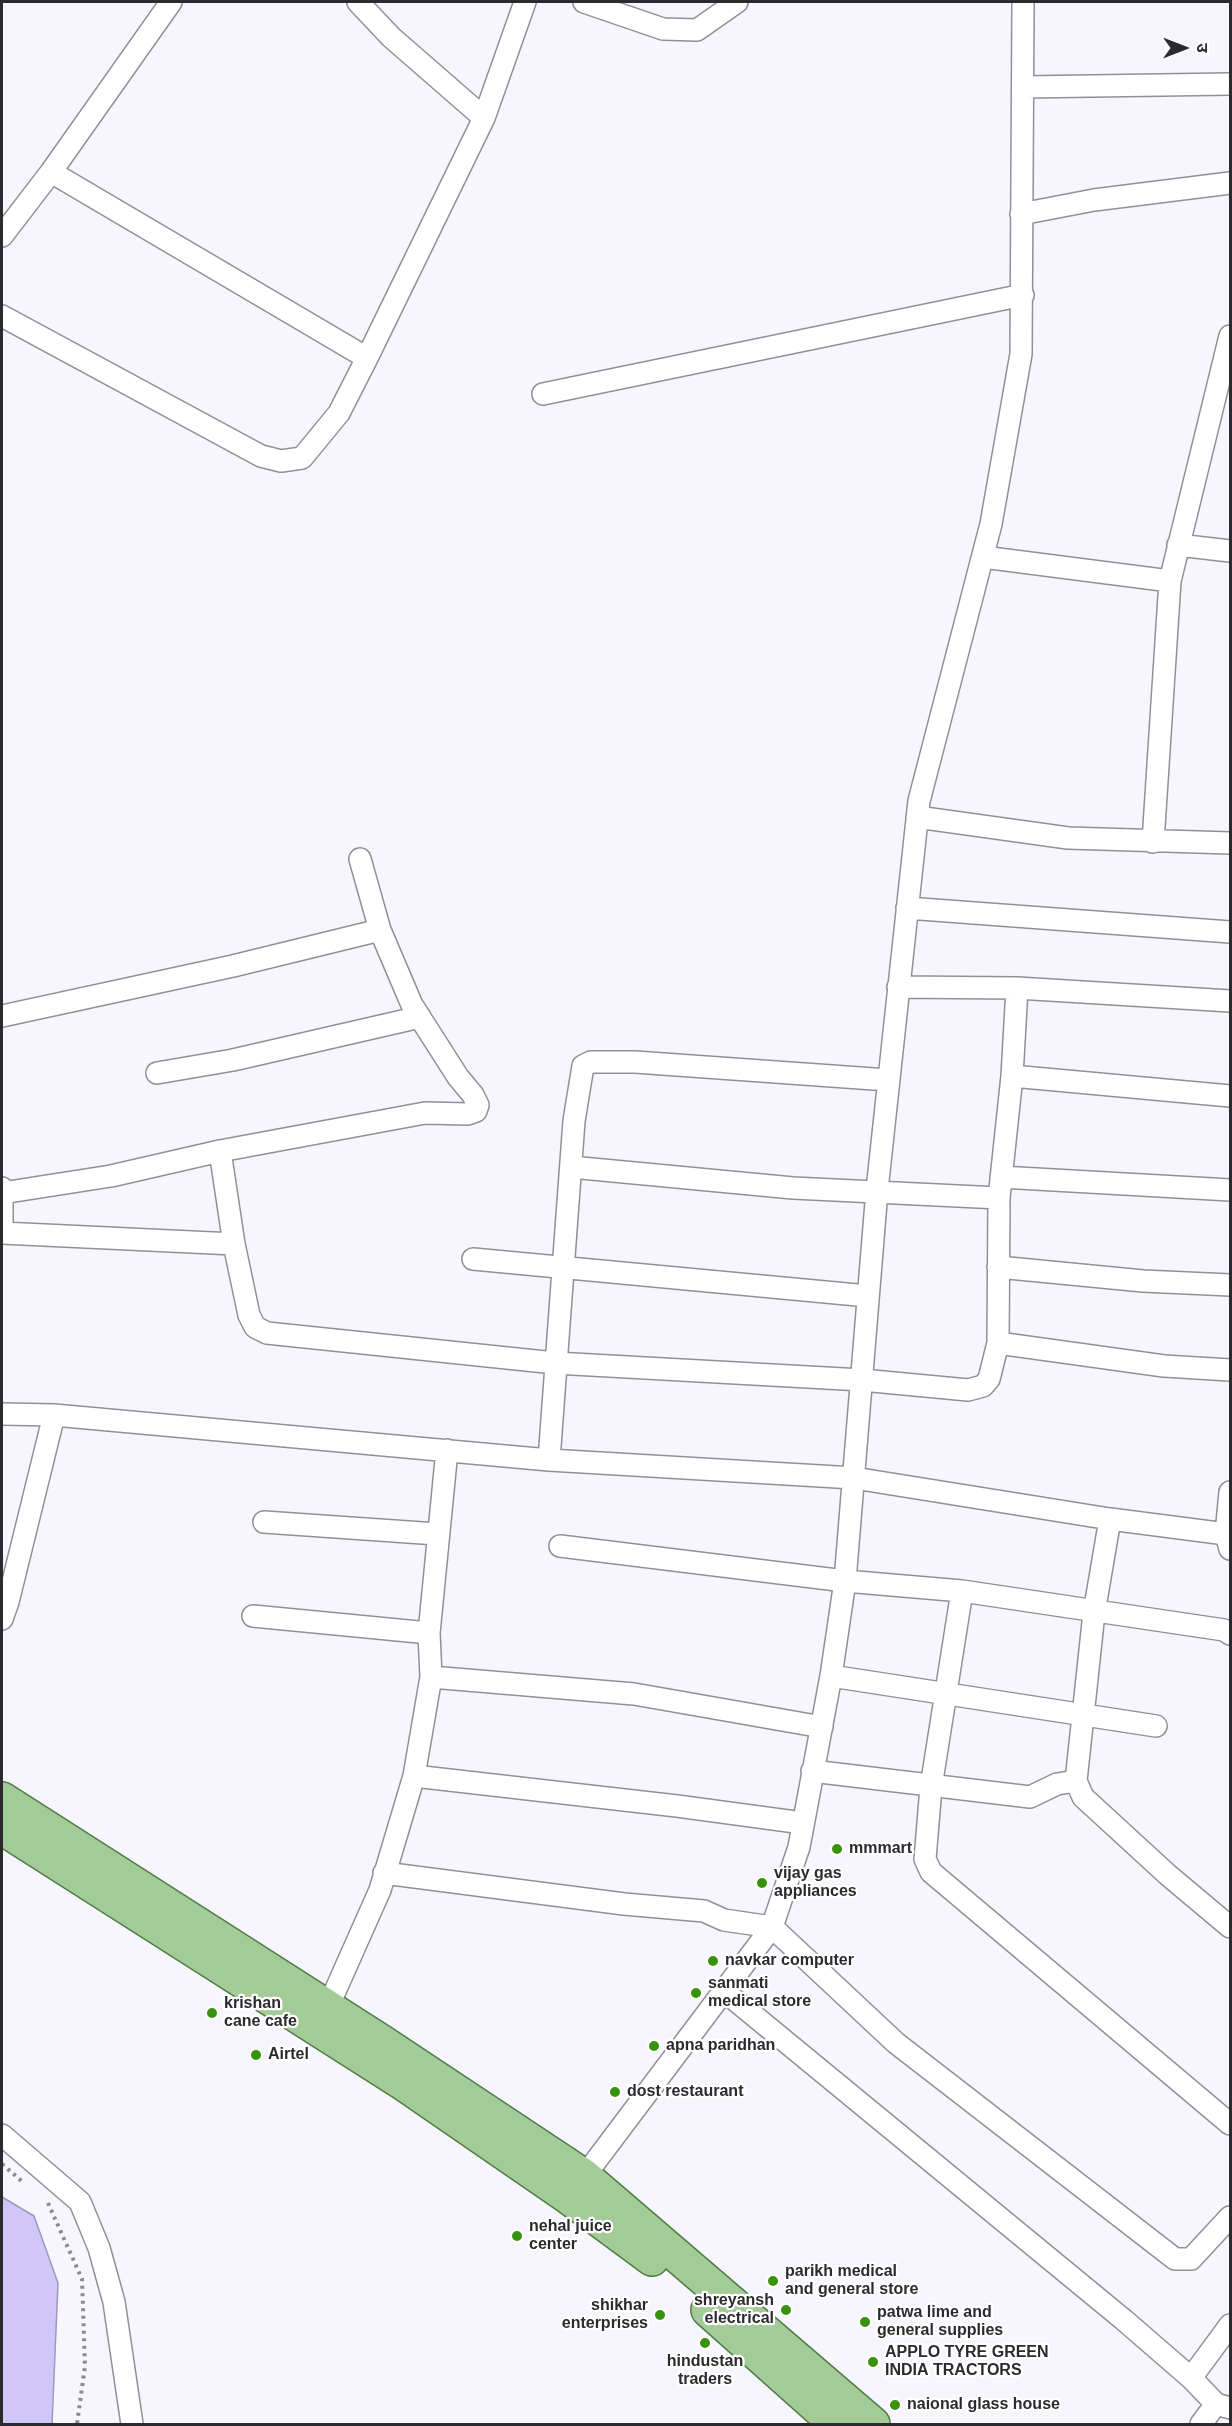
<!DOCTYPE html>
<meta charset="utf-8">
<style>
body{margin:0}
#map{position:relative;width:1232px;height:2426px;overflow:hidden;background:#f7f6ff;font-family:Helvetica,"Noto Sans Devanagari",sans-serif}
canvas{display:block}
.frame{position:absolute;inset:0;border:3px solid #2b2a2e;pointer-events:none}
.north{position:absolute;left:1154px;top:18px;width:60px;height:60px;-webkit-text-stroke:4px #fff;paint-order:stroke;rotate:90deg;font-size:16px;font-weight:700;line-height:24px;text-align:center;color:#2b2a2e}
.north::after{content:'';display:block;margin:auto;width:21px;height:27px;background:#2b2a2e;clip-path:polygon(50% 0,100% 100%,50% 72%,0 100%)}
</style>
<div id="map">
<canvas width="1232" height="2426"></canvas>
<div class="frame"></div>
<div class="north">उ</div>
</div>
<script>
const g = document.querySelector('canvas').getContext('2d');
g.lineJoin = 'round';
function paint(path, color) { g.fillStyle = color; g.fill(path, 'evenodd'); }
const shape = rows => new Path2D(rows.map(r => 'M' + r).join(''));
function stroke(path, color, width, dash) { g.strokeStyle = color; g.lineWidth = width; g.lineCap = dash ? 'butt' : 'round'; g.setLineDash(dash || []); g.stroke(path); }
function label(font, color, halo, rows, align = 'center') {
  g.font = font + ' Helvetica,sans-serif'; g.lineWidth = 4.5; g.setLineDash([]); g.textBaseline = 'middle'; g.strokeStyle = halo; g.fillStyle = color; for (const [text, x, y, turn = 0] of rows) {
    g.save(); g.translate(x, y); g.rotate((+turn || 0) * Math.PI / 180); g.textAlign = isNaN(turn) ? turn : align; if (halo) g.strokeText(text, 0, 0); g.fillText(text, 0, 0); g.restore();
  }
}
const water = shape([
 [2,2197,34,2216,58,2283,52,2424,2,2424,2,2197]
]);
const path = shape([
 [2,2164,24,2183],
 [48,2203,82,2279,85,2366,77,2424]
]);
const street = shape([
 [358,2,391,37,484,118],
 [584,2,663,29,697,30,737,2],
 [1023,87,1230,84],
 [51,172,367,358],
 [1021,214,1094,200,1230,183],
 [2,236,51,172,171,2],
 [2,316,261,456,281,461,302,458,339,413,367,358,484,118,525,2],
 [543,394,1023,295],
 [1178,545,1230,551],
 [983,557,1170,581],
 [917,817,1068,838,1230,843],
 [1153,842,1170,581,1230,336],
 [907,908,1230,932],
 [898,987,1017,988,1230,1001],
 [2,1016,233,966,380,930],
 [157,1073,233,1060,420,1017],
 [1012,1076,1230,1096],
 [220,1151,234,1244,249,1315,255,1327,267,1333,555,1363,862,1380,968,1390,983,1386,989,1379,998,1343,999,1198,1012,1076,1017,988],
 [571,1167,793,1188,999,1198],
 [1001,1177,1230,1190],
 [2,1188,2,1231],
 [2,1193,111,1176,220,1151,425,1113,468,1114,476,1111,478,1105,473,1095,458,1077,412,1005,380,930,360,859],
 [2,1233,234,1244],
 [473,1259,868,1296],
 [998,1267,1143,1281,1230,1285],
 [998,1343,1164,1366,1230,1370],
 [2,1414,54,1415,8,1602,2,1619],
 [54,1415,549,1460,854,1478,1110,1519,1226,1534],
 [549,1460,574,1121,583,1066,591,1062,635,1062,888,1080],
 [1230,1492,1226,1534,1230,1549],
 [264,1522,437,1534],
 [560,1546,845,1581,962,1591,1224,1630,1230,1634],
 [962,1591,931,1787,925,1859,931,1872,1230,2124],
 [253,1616,429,1633],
 [831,1676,1156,1726],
 [431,1677,634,1694,822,1727],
 [812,1771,1030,1797,1057,1784,1076,1781,1083,1797,1168,1875,1230,1927],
 [414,1776,677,1806,803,1823],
 [1076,1781,1094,1613,1110,1519],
 [384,1873,624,1904,704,1911,724,1920,772,1927,896,2043,1175,2259,1191,2259,1230,2217],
 [724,1991,1124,2320,1191,2378,1216,2404,1230,2408],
 [328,2007,380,1890,414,1776,431,1677,429,1633,447,1450],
 [2,2135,80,2202,99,2248,114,2302,132,2424],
 [577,2186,772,1927,799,1847,831,1676,845,1581,877,1190,919,801,991,524,1021,354,1023,2],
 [1191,2378,1230,2325],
 [1201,2424,1216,2404]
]);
const primary = shape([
 [2,1799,382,2042,584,2176,873,2424],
 [2,1828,401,2082,568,2197,652,2259],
 [708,2310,836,2424]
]);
const markers = [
 [837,1849,6,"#37930c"],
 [762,1883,6,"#37930c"],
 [713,1961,6,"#37930c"],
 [696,1993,6,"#37930c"],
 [212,2013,6,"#37930c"],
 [654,2046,6,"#37930c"],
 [256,2055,6,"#37930c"],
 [615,2092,6,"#37930c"],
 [517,2236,6,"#37930c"],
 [773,2281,6,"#37930c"],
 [786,2310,6,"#37930c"],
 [660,2315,6,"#37930c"],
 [865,2322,6,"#37930c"],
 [705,2343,6,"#37930c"],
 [873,2362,6,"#37930c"],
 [895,2405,6,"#37930c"]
];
const poiNames = [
 ["mmmart",849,1849],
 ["vijay gas",774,1874],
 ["appliances",774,1892],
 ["navkar computer",725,1961],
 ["sanmati",708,1984],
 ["medical store",708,2002],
 ["krishan",224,2004],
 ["cane cafe",224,2022],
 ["apna paridhan",666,2046],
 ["Airtel",268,2055],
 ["dost restaurant",627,2092],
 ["nehal juice",529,2227],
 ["center",529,2245],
 ["parikh medical",785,2272],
 ["and general store",785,2290],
 ["shreyansh",774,2301,"right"],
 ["electrical",774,2319,"right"],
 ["shikhar",648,2306,"right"],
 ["enterprises",648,2324,"right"],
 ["patwa lime and",877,2313],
 ["general supplies",877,2331],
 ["APPLO TYRE GREEN",885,2353],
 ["INDIA TRACTORS",885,2371],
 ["hindustan",705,2362,"center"],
 ["traders",705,2380,"center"],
 ["naional glass house",907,2405]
];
paint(water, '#d0c7f8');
stroke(water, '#9e98bb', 1.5);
stroke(street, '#91909a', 24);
stroke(primary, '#517d45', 36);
stroke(path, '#8b8a91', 4, [3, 4.5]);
stroke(street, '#fff', 21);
stroke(primary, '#a3cb97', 33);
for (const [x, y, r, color] of markers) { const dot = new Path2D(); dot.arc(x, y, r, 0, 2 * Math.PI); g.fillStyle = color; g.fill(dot); stroke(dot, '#fff', 2); }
label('bold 16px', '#2b2a2e', '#fff', poiNames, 'left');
</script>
